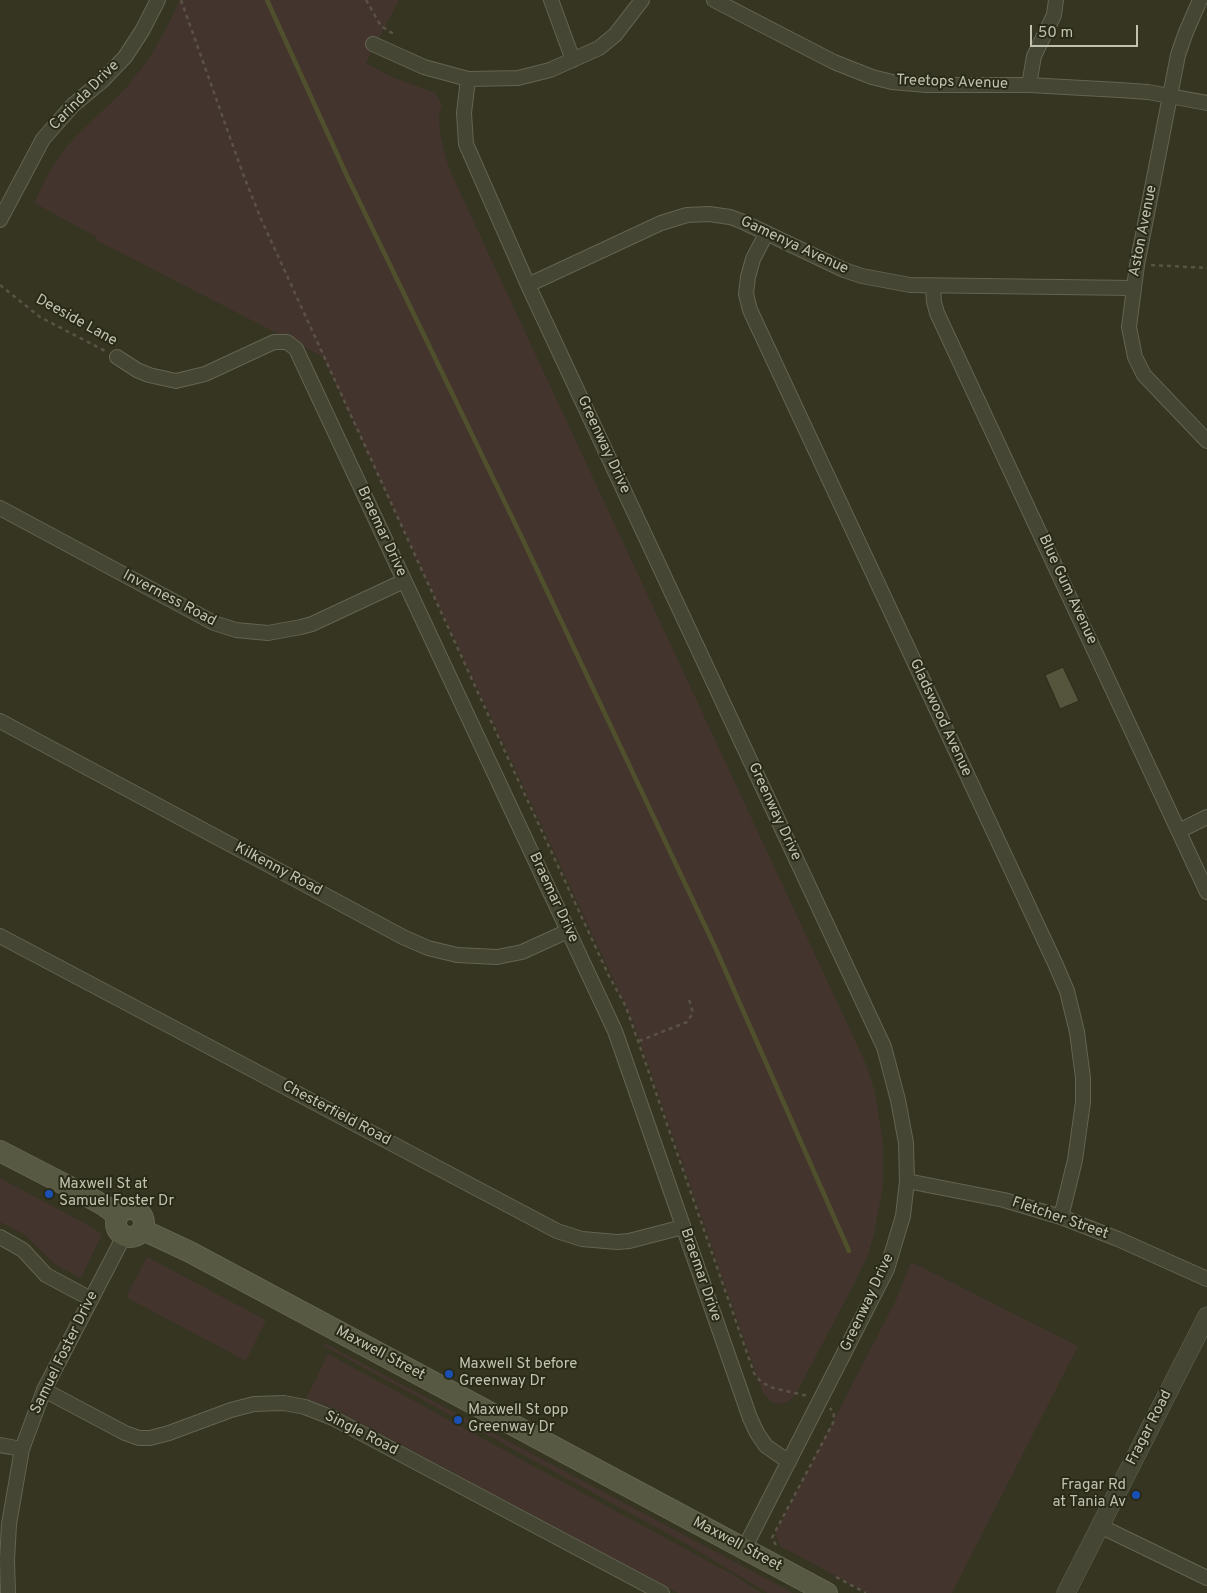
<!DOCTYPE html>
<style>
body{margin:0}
#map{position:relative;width:1207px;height:1593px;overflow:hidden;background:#353521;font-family:Overpass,sans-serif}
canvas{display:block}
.scale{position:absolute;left:1030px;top:25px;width:108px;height:22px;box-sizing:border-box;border:2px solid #c2c3ae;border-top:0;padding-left:6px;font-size:15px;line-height:18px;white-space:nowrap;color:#c2c3ae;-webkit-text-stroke:4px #2a2a19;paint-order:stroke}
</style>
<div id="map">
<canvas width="1207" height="1593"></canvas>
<div class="scale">50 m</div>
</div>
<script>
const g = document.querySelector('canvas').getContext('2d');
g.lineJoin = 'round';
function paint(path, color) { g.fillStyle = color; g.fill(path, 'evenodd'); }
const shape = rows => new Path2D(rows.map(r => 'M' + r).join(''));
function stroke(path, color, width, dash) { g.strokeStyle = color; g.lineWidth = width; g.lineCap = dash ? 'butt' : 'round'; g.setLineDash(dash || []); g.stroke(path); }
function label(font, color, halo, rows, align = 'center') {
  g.font = font + ' Overpass,sans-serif'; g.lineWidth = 4; g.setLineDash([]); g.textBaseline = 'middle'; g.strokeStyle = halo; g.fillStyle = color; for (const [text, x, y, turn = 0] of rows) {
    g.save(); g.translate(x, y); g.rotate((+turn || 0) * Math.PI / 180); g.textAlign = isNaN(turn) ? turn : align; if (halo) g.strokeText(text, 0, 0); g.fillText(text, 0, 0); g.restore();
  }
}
const green = shape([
 [180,0,399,0,366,63,392,77,435,93,442,104,439,116,440,135,447,162,452,175,866,1064,875,1092,883,1144,883,1185,874,1234,868,1255,856,1280,795,1396,788,1402,777,1404,771,1402,763,1393,633,1021,323,357,96,240,97,237,34,203,49,172,61,154,75,137,125,89,147,61,164,33],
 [0,1178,95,1229,102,1234,81,1278,56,1265,24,1234,0,1222],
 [147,1257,266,1320,246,1361,126,1297],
 [911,1262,1078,1346,952,1593,868,1593,780,1546,775,1534,897,1298],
 [326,1344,793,1593,768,1593,683,1542,324,1346],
 [328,1354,735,1576,762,1593,678,1593,331,1407,306,1399]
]);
const stream = shape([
 [267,0,347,176,523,540,715,947,849,1251]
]);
const building = shape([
 [1063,667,1079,701,1060,709,1045,675,1063,667]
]);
const path = shape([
 [181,0,243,174,261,219,513,769,609,976,626,1007,754,1373,761,1382,773,1388,808,1396],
 [366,0,381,26,395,35],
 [1151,265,1207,268],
 [0,285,40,317,107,352],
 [639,1041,687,1022,693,1013,688,996],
 [776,1545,772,1538,776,1530,833,1423,834,1413,830,1408],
 [836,1577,866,1593]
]);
const minor = shape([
 [551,0,573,60],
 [714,0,834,62,872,77,892,82,926,85,1029,85,1119,90,1148,92,1207,103],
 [1200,0,1186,32,1178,55,1137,265,1129,327,1135,357,1144,375,1207,441],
 [373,44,424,67,468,79,518,78,550,70,599,48,615,35,642,0],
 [468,79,464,113,466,144,528,285,884,1047,898,1100,906,1143,907,1181,903,1216,887,1269,744,1549],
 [1029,85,1034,56,1054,15,1056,0],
 [0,220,43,139,73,105,103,80,125,57,142,31,158,0],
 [766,234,753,259,748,277,746,294,750,310,1055,963,1067,991,1077,1032,1083,1078,1083,1102,1075,1160,1061,1217],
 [528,285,661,223,687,215,709,214,730,217,741,221,844,270,862,276,910,285,1133,288],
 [933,287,934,302,937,313,1207,892],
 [117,357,137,370,149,375,176,381,205,374,274,342,287,342,296,349,615,1031,750,1418,757,1433,766,1446,789,1462],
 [0,508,214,623,236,630,268,633,301,627,312,624,404,581],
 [0,721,403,937,428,948,457,955,497,957,522,952,568,931],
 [1179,831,1207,817],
 [0,936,557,1231,582,1239,617,1242,629,1241,683,1227],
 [907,1181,1004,1200,1061,1217,1118,1239,1207,1279],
 [0,1237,23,1250,46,1275,91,1299],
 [44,1390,125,1433,139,1438,150,1438,169,1433,231,1410,254,1404,284,1403,305,1407,333,1418,662,1593],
 [0,1445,22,1449],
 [1100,1526,1207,1578],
 [8,1593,7,1560,9,1524,22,1449,44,1390,124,1236]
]);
const tertiary = shape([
 [1066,1593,1207,1316]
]);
const secondary = shape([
 [0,1151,87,1196,105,1206,118,1216],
 '116 1223a14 14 0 1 1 28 0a14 14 0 1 1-28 0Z',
 [143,1230,190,1252,827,1593]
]);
const markers = [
 [49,1194,5,"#1a4fb4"],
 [449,1374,5,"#1a4fb4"],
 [458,1420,5,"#1a4fb4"],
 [1136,1495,5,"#1a4fb4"]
];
const streetNames = [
 ["Treetops Avenue",952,83,2],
 ["Carinda Drive",85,96,-45],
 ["Aston Avenue",1144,231,-79],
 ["Gamenya Avenue",794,246,25],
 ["Deeside Lane",76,321,29],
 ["Greenway Drive",603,445,65],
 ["Braemar Drive",381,532,65],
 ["Blue Gum Avenue",1067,590,65],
 ["Inverness Road",169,599,28],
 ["Gladswood Avenue",940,718,65],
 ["Greenway Drive",774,812,65],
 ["Kilkenny Road",278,870,28],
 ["Braemar Drive",553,898,65],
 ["Chesterfield Road",336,1114,28],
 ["Fletcher Street",1060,1219,19],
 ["Braemar Drive",700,1275,71],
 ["Greenway Drive",868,1303,-65],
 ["Samuel Foster Drive",65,1353,-64],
 ["Maxwell Street",380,1354,28],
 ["Fragar Road",1150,1428,-63],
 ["Single Road",361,1434,27],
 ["Maxwell Street",737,1545,28]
];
const poiNames = [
 ["Maxwell St at",59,1185],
 ["Samuel Foster Dr",59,1202],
 ["Maxwell St before",459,1365],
 ["Greenway Dr",459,1382],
 ["Maxwell St opp",468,1411],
 ["Greenway Dr",468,1428],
 ["Fragar Rd",1126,1486,"right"],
 ["at Tania Av",1126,1503,"right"]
];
paint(green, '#43352e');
stroke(stream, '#50502c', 4.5);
paint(building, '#55553d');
stroke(building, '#2c2c1b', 1);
stroke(minor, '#636451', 16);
stroke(tertiary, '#636451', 19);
stroke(secondary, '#636451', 22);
stroke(path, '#5a5246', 2.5, [4, 4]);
stroke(minor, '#454634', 14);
stroke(tertiary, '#454634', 18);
stroke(secondary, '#575942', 20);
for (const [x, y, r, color] of markers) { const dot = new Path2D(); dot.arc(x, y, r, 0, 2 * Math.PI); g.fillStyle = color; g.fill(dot); stroke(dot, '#2a2a19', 2); }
label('15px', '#c2c3ae', '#2a2a19', streetNames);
label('15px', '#c2c3ae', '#2a2a19', poiNames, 'left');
</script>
